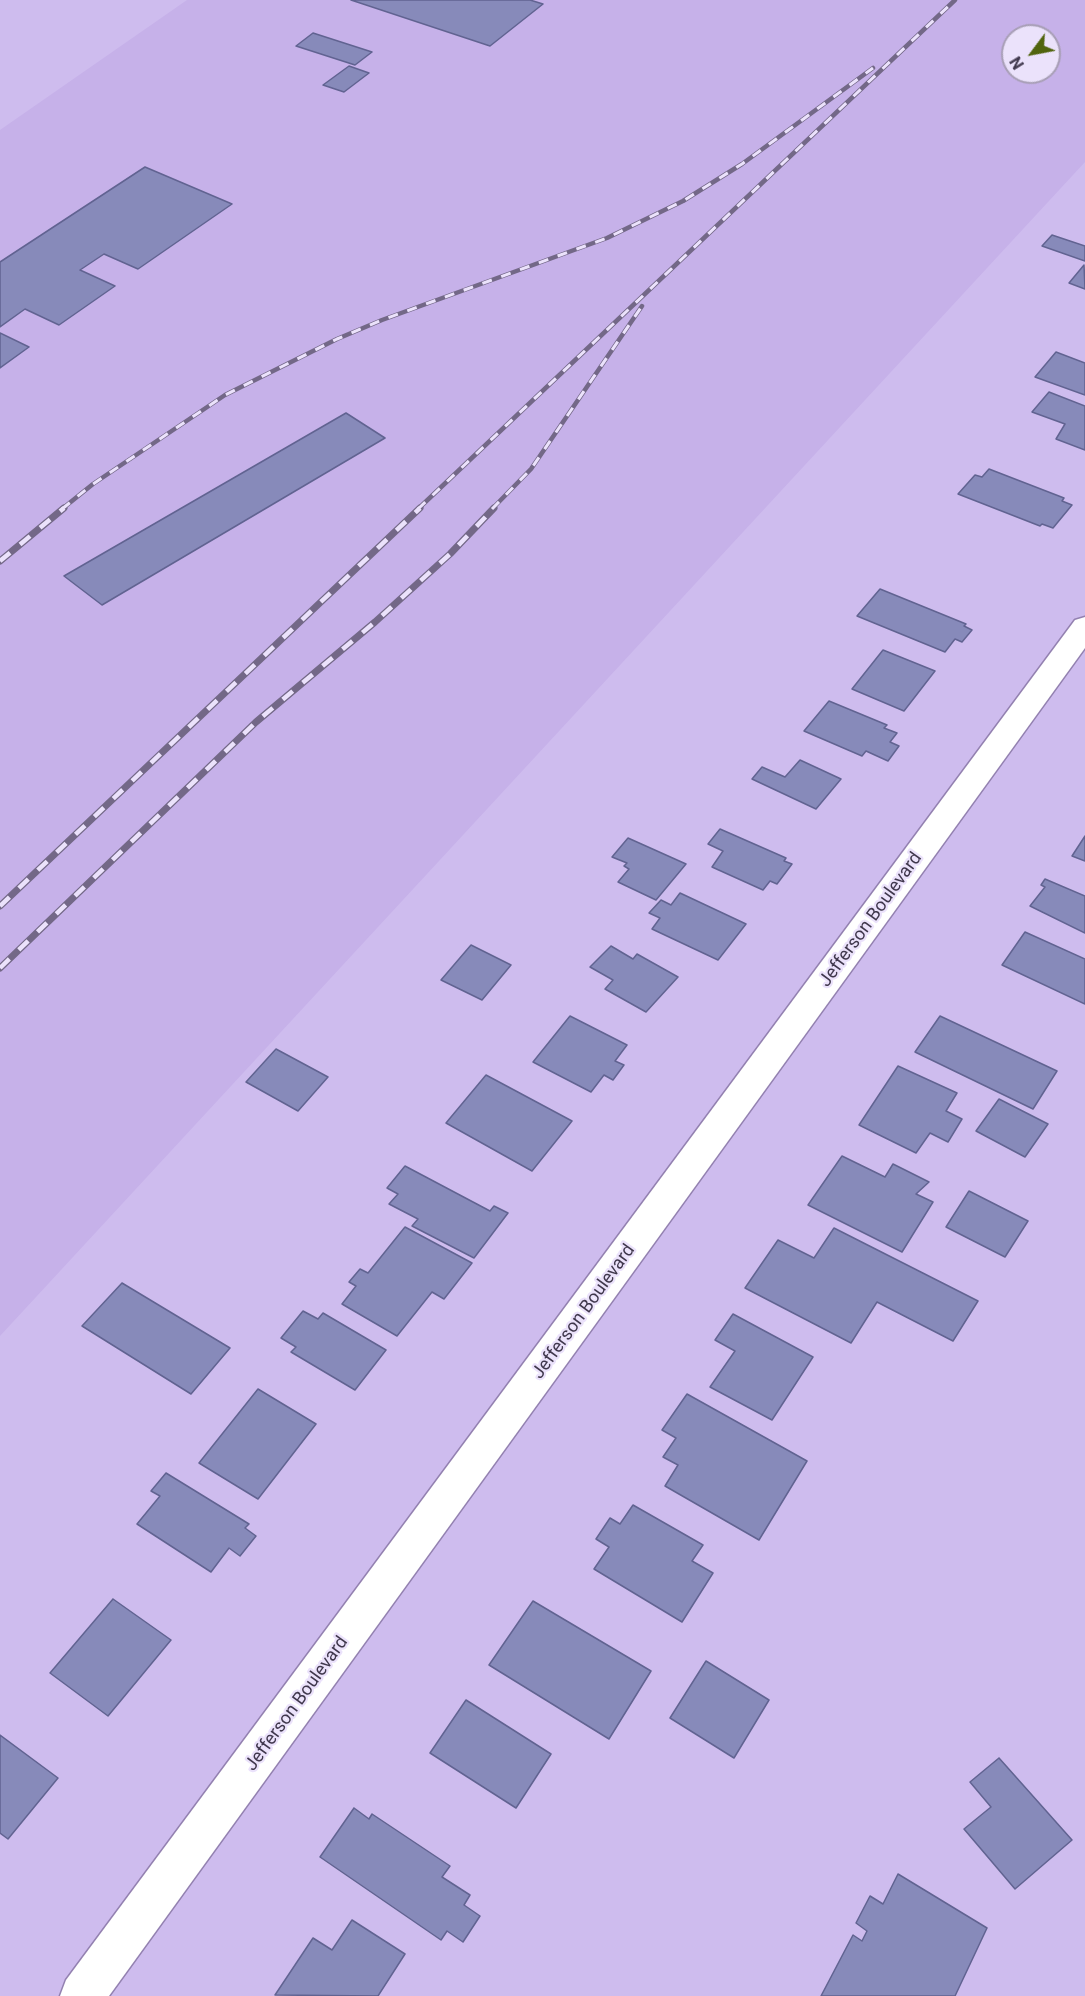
<!DOCTYPE html>
<style>
body{margin:0}
#map{position:relative;width:1085px;height:1996px;overflow:hidden;background:#cebcee;font-family:Roboto,sans-serif}
canvas{display:block}
.north{position:absolute;left:1001px;top:24px;width:60px;height:60px;box-sizing:border-box;background:#ebe2fb;border:2px solid #a79eb5;border-radius:50%;rotate:238deg;font-size:16px;font-weight:700;line-height:24px;text-align:center;color:#40384d}
.north::after{content:'';display:block;margin:auto;width:21px;height:27px;background:#51640e;clip-path:polygon(50% 0,100% 100%,50% 72%,0 100%)}
</style>
<div id="map">
<canvas width="1085" height="1996"></canvas>
<div class="north">N</div>
</div>
<script>
const g = document.querySelector('canvas').getContext('2d');
g.lineJoin = 'round';
function paint(path, color) { g.fillStyle = color; g.fill(path, 'evenodd'); }
const shape = rows => new Path2D(rows.map(r => 'M' + r).join(''));
function stroke(path, color, width, dash) { g.strokeStyle = color; g.lineWidth = width; g.lineCap = dash ? 'butt' : 'round'; g.setLineDash(dash || []); g.stroke(path); }
function label(font, color, halo, rows, align = 'center') {
  g.font = font + ' Roboto,sans-serif'; g.lineWidth = 4.5; g.setLineDash([]); g.textBaseline = 'middle'; g.strokeStyle = halo; g.fillStyle = color; for (const [text, x, y, turn = 0] of rows) {
    g.save(); g.translate(x, y); g.rotate((+turn || 0) * Math.PI / 180); g.textAlign = isNaN(turn) ? turn : align; if (halo) g.strokeText(text, 0, 0); g.fillText(text, 0, 0); g.restore();
  }
}
const built = shape([
 [187,0,1085,0,1085,162,0,1336,0,130],
 [1013,36,1049,36,1049,72,1013,72]
]);
const building = shape([
 [351,0,530,0,543,4,490,46,351,0],
 [313,33,372,52,355,65,296,46,313,33],
 [349,66,369,73,344,92,323,85,349,66],
 [145,167,232,204,138,269,104,254,80,270,115,286,59,325,25,309,0,327,0,262,145,167],
 [1052,235,1085,246,1085,261,1042,246,1052,235],
 [1084,265,1085,289,1069,283,1084,265],
 [0,333,29,347,0,368,0,333],
 [1056,352,1085,363,1085,395,1035,377,1056,352],
 [1049,392,1085,406,1085,450,1056,439,1065,424,1032,412,1049,392],
 [346,413,385,438,102,605,64,576,346,413],
 [989,469,1064,498,1062,501,1072,505,1053,528,1042,524,1040,526,958,494,975,475,982,477,989,469],
 [880,589,966,624,964,626,972,630,962,642,955,639,945,652,857,616,880,589],
 [883,650,935,671,904,711,852,689,883,650],
 [829,701,887,725,884,728,897,733,890,742,899,746,888,761,866,751,862,756,804,731,829,701],
 [800,760,841,779,816,809,752,779,762,767,785,777,800,760],
 [720,829,786,858,784,861,792,864,777,884,770,881,763,890,712,867,723,851,708,844,720,829],
 [1085,836,1085,861,1072,856,1085,836],
 [628,838,686,864,656,900,618,882,629,869,624,866,627,863,612,857,628,838],
 [1045,879,1085,896,1085,933,1030,906,1045,887,1041,885,1045,879],
 [680,893,746,924,718,960,652,929,660,918,649,913,661,900,671,905,680,893],
 [1025,932,1085,959,1085,1004,1002,965,1025,932],
 [471,945,511,965,482,1000,441,980,471,945],
 [611,946,633,959,637,954,678,977,646,1012,605,989,613,980,590,967,611,946],
 [570,1016,627,1045,615,1061,624,1065,613,1080,604,1075,591,1092,533,1062,570,1016],
 [940,1016,1057,1071,1033,1109,915,1052,940,1016],
 [276,1049,328,1077,298,1111,246,1082,276,1049],
 [898,1066,957,1093,946,1111,962,1119,948,1142,930,1133,916,1153,859,1125,898,1066],
 [486,1075,572,1121,532,1171,446,1123,486,1075],
 [999,1099,1048,1124,1025,1157,976,1131,999,1099],
 [842,1156,885,1177,893,1164,929,1182,916,1194,933,1202,902,1252,808,1205,842,1156],
 [405,1166,490,1211,494,1206,508,1213,474,1258,412,1226,418,1219,389,1204,398,1194,387,1188,405,1166],
 [969,1191,1028,1221,1005,1257,946,1227,969,1191],
 [405,1227,472,1263,444,1299,432,1292,397,1336,342,1304,356,1286,349,1282,360,1269,368,1273,405,1227],
 [834,1228,978,1301,953,1341,877,1302,851,1343,745,1288,778,1240,814,1258,834,1228],
 [122,1283,230,1348,191,1394,82,1326,122,1283],
 [303,1311,318,1319,323,1313,386,1350,355,1390,291,1352,296,1347,281,1338,303,1311],
 [733,1314,813,1357,772,1420,710,1387,735,1351,715,1340,733,1314],
 [258,1389,316,1424,258,1499,199,1463,258,1389],
 [687,1394,807,1461,759,1540,665,1486,678,1465,663,1457,676,1438,662,1430,687,1394],
 [166,1473,249,1524,245,1528,256,1536,240,1556,229,1548,211,1572,137,1524,160,1496,151,1491,166,1473],
 [633,1505,703,1545,692,1561,713,1573,682,1622,594,1569,609,1547,596,1539,610,1518,620,1524,633,1505],
 [113,1599,171,1640,108,1716,50,1673,113,1599],
 [533,1601,651,1671,609,1739,489,1665,533,1601],
 [706,1661,769,1700,734,1758,670,1718,706,1661],
 [466,1700,551,1754,516,1808,430,1753,466,1700],
 [0,1735,58,1778,8,1839,0,1833,0,1735],
 [999,1758,1072,1840,1015,1889,964,1829,991,1807,970,1782,999,1758],
 [354,1808,369,1819,372,1814,450,1866,442,1877,470,1895,464,1905,480,1916,463,1942,447,1931,441,1940,320,1857,354,1808],
 [898,1874,987,1928,955,1996,821,1996,853,1935,862,1941,867,1931,856,1923,870,1896,883,1904,898,1874],
 [352,1920,405,1954,378,1996,275,1995,313,1938,332,1950,352,1920]
]);
const tertiary = shape([
 [1085,617,1085,648,109,1996,60,1996,66,1980,1075,620,1085,617]
]);
const railFar1 = shape([
 [62,509,93,484,225,395,337,339,382,320,607,238,683,201,742,164,873,68],
 [418,509,955,0],
 [492,509,531,469,642,306]
]);
const rail = shape([
 [0,561,64,508],
 [0,906,420,508],
 [0,968,256,722,375,622,450,554,494,508]
]);
const streetNames = [
 ["Jefferson Boulevard",871,920,-54],
 ["Jefferson Boulevard",584,1312,-54],
 ["Jefferson Boulevard",297,1704,-54]
];
paint(built, '#c6b1e9');
paint(building, '#878aba');
stroke(building, '#616391', 1.5);
stroke(tertiary, '#9381b0', 3);
paint(tertiary, '#fff');
stroke(railFar1, '#736887', 4.5);
stroke(rail, '#736887', 7);
stroke(railFar1, '#ebe2fb', 3, [10]);
stroke(rail, '#ebe2fb', 4.5, [13]);
label('18px', '#40384d', '#ebe2fb', streetNames);
</script>
